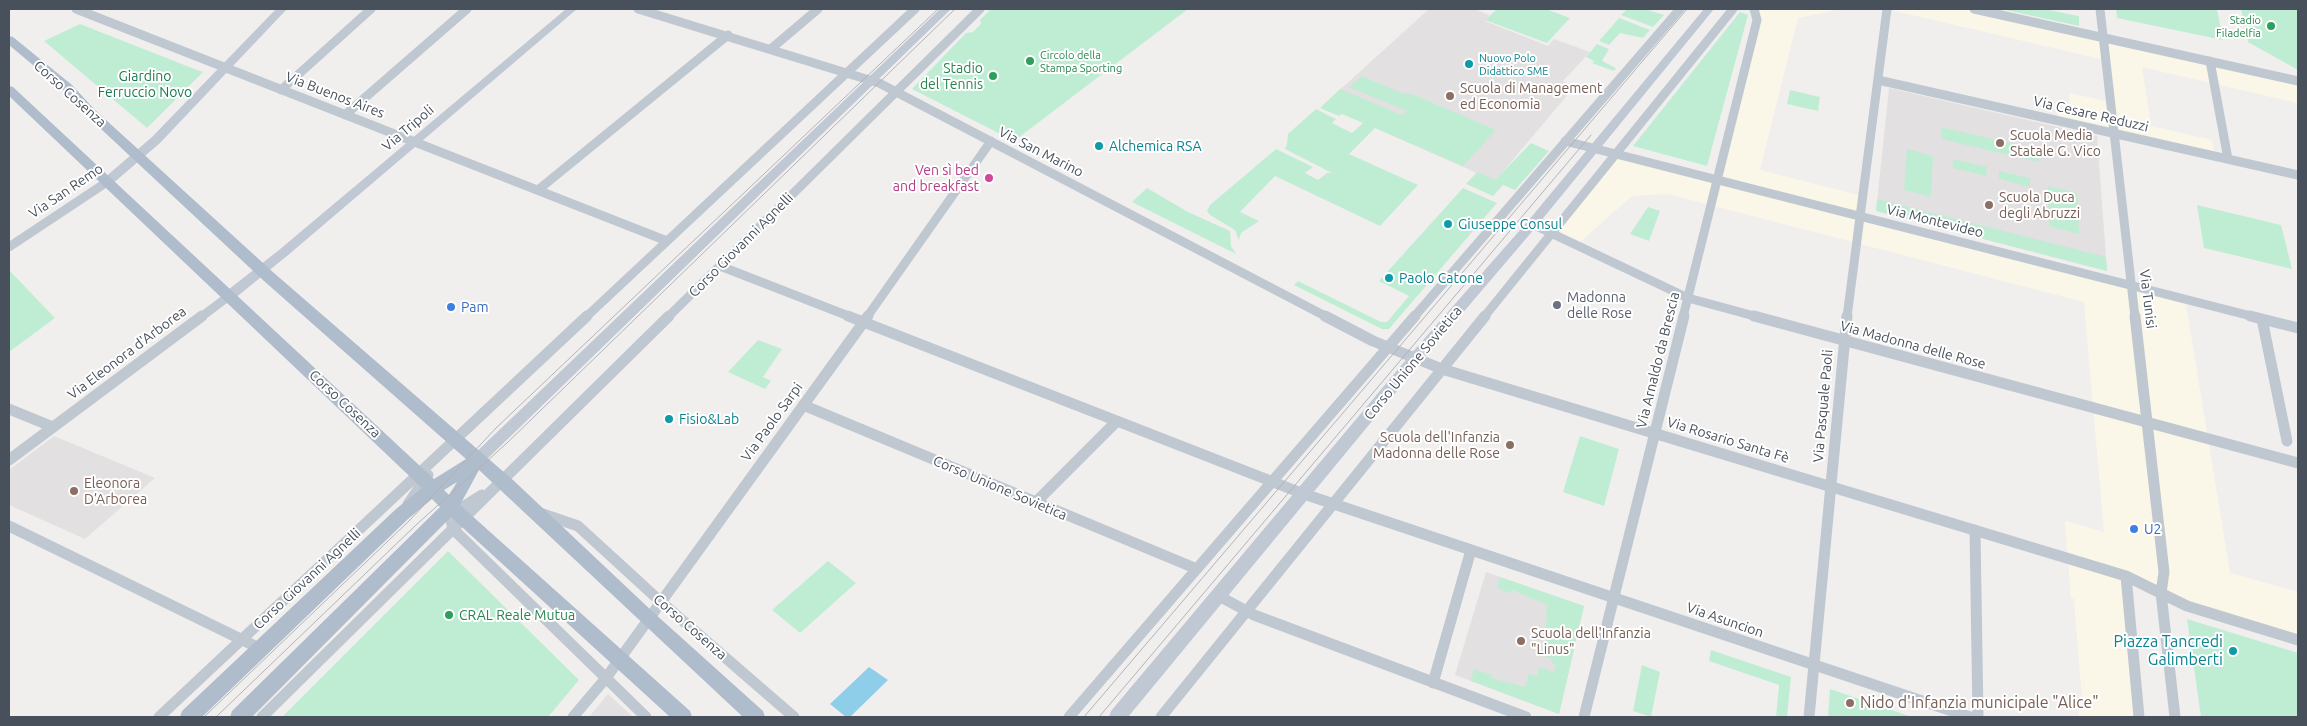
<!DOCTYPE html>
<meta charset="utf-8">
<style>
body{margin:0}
#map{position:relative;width:2307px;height:726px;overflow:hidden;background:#f1efee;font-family:Ubuntu,sans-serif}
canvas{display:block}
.frame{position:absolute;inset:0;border:10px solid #47505b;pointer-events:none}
</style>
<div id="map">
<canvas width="2307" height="726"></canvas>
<div class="frame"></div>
</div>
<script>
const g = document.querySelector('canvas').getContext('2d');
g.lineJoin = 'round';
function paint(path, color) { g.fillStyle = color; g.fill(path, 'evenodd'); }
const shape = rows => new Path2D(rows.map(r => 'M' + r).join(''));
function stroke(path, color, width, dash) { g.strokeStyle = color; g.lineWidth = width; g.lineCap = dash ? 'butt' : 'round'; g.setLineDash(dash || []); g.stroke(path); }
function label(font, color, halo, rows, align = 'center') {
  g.font = font + ' Ubuntu,sans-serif'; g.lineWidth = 4; g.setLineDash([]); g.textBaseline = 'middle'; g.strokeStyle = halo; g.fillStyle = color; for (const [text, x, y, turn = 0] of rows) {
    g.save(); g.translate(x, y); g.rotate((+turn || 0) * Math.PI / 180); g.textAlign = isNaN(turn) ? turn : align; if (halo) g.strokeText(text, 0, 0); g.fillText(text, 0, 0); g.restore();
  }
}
const commercial = shape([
 [1754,9,1840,9,1798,18,1760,170,1862,196,1860,216,2185,299,2230,573,2298,592,2298,635,2127,584,2139,717,2079,717,2079,710,2083,711,2074,599,2071,598,2065,521,2104,532,2084,302,1668,194,1632,196,1575,246,1551,234,1614,154,1717,180,1757,20],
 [1887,9,1974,9,2298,81,2298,103,2142,67,2151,126,2212,140,2215,156,2058,120,2058,109,2081,114,2080,111,2070,108,2069,93,2110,102,2105,60]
]);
const education = shape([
 [1429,9,1474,9,1489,15,1485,21,1548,46,1554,39,1590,52,1563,81,1575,86,1495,181,1323,105],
 [1889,88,2097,136,2107,271,1876,211],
 [54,436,155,478,85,539,9,505,9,470],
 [1486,572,1584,606,1559,714,1455,675],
 [608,694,633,717,589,717]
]);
const green = shape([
 [991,9,1188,9,1014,141,912,89,966,33,973,32,981,24,980,20],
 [1497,9,1546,9,1570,18,1547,43,1485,20],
 [1627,9,1645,9,1664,15,1653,27,1621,15],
 [2001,9,2045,9,2073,15,2079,16,2079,26],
 [2116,9,2217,9,2223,40,2117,18],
 [2241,9,2298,9,2298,70,2248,42],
 [1740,12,1748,15,1707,166,1633,146],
 [1619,18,1650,30,1643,38,1620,33,1609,45,1599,41],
 [80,24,192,68,203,72,147,128,44,41],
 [1597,44,1609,49,1602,61,1616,68,1614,71,1592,63,1594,61,1586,57],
 [1362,76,1402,93,1412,94,1496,130,1463,166,1375,128,1349,154,1418,185,1380,226,1275,176,1240,212,1259,221,1241,233,1239,240,1235,230,1210,215,1207,211,1210,205,1276,149,1313,167,1305,173,1318,180,1327,173,1332,173,1285,149,1287,144,1288,134,1316,109,1336,119,1332,123,1352,133,1363,123,1342,114,1339,116,1320,108,1340,89,1402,115,1407,111,1349,87],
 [1790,90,1820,97,1818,111,1787,104],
 [1941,127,2039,150,2039,162,1941,139],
 [1531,143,1549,151,1515,190,1503,185,1493,196,1466,184,1477,172,1495,180],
 [1907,149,1933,156,1931,197,1904,190],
 [1953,159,1987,167,1986,176,1953,168],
 [1999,171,2030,178,2030,187,1999,179],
 [2048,186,2077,193,2079,234,2049,226],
 [1147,188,1188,212,1230,231,1231,246,1236,254,1132,202],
 [1463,188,1497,203,1389,329,1382,329,1294,285,1298,281,1381,322,1387,322,1409,296,1379,281],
 [1877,199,2106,257,2107,271,1876,211],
 [2197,205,2281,225,2292,269,2204,248],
 [1648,207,1660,211,1649,241,1630,234],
 [9,270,55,318,9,352],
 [758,340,782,349,763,377,771,381,765,389,728,372],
 [1580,436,1619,449,1604,506,1563,492],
 [448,551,579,680,548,717,282,717],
 [828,561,856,583,800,633,772,610],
 [1500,577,1584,606,1559,714,1471,681,1474,669,1492,675,1491,678,1525,687,1529,674,1537,677,1539,667,1554,672,1556,664,1551,662,1551,659,1543,656,1548,635,1544,633,1548,616,1545,615,1548,605,1512,590,1511,593,1497,588],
 [2187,619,2298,653,2298,717,2201,717],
 [1711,650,1791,677,1787,717,1776,717,1779,685,1709,661],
 [1642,665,1660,672,1651,717,1633,711],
 [1830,689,1912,717,1828,717]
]);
const water = shape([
 [869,667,888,680,850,717,846,717,830,704]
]);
const streetFar1 = shape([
 [76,9,667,241],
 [638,9,879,83,1327,317],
 [1974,9,2298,81],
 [2100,9,2135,317],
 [772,48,818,9],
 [2210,61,2228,159],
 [1878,80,2298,175],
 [281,90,371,9],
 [345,115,467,9],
 [1565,141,2255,317],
 [538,190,728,35],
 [1532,224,1688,298,1758,317],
 [9,247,107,182],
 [720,266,851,317],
 [201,317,229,296],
 [586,317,915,9],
 [668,317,980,9],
 [867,317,991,141],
 [1414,317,1680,9],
 [1484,317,1733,9],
 [1683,317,1757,20,1754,9],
 [1847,317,1887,9]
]);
const street = shape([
 [848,316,1304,494,1970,717],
 [1325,316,1373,341,1442,369,2126,576,2187,606,2298,640],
 [1754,316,2298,463],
 [2135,316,2164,572,2161,593,2175,717],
 [2250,316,2298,328],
 [2262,319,2287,441],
 [803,405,1197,569],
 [9,409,53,427],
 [9,460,202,316],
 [1035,503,1116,422],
 [408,504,428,475],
 [451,507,450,516,453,529,646,717],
 [540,513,578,526,661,602,794,717],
 [452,514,482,495],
 [9,526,261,649],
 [1975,530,1978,717],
 [2126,576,2139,717],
 [1219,596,1254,615,1526,717],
 [1433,683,1471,550],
 [159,717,587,316],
 [262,717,669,316],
 [573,717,606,678,868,316],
 [1069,717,1415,316],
 [1161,717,1485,316],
 [1584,717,1684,316],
 [1809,717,1847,316]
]);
const secondary = shape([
 [276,9,287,9,160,143,111,185,103,185,101,182,103,179,152,137,276,9],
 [566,9,577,9,287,256,234,299,224,299,222,296,224,293,279,250,566,9],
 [940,9,951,9,482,464,477,466,472,464,470,460,472,456,940,9],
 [1704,9,1714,9,1536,227,1420,363,1128,717,1109,717,1111,711,1410,355,1528,221,1704,9]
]);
const primary = shape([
 [9,36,13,37,72,85,94,109,274,273,513,480,654,613,763,711,765,717,743,717,479,470,460,505,690,711,692,717,670,717,451,517,252,717,230,717,232,711,440,507,432,499,408,519,202,717,180,717,182,711,396,509,422,488,9,96,9,86,13,87,434,479,466,459,264,281,86,115,64,91,9,45,9,36],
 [457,482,449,495,444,490,457,482]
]);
const tram = shape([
 [204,717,410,520,496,428,938,9],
 [216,717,416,525,507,443,955,9],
 [1084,717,1687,9],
 [1099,717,1591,135]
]);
const markers = [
 [2271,26,5,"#2e9e5b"],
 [1030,61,5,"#2e9e5b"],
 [1469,64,5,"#0f9aa8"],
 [993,76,5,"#2e9e5b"],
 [1450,96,5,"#8d6e63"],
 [2000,143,5,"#8d6e63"],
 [1099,146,5,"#0f9aa8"],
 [989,178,5,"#d1479c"],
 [1989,205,5,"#8d6e63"],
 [1448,224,5,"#0f9aa8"],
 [1389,278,5,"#0f9aa8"],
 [1557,305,5,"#6b7280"],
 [451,307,5,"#3f7fe0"],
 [669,419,5,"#0f9aa8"],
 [1510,445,5,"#8d6e63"],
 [74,491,5,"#8d6e63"],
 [2134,529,5,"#3f7fe0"],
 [449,615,5,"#2e9e5b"],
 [1521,641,5,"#8d6e63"],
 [2233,651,5,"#0f9aa8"],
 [1850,703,5,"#8d6e63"]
];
const farLeisurenames = [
 ["Stadio",2261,20],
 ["Filadelfia",2261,33],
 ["Circolo della",1040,55,"left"],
 ["Stampa Sporting",1040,68,"left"]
];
const farCulturenames = [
 ["Nuovo Polo",1479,58],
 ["Didattico SME",1479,71]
];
const leisureNames = [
 ["Stadio",983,68],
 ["del Tennis",983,84],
 ["CRAL Reale Mutua",459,615,"left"]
];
const parkNames = [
 ["Giardino",145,76],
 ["Ferruccio Novo",145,92]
];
const educationNames = [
 ["Scuola di Management",1460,88],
 ["ed Economia",1460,104],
 ["Scuola Media",2010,135],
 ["Statale G. Vico",2010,151],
 ["Scuola Duca",1999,197],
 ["degli Abruzzi",1999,213],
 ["Scuola dell'Infanzia",1500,437,"right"],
 ["Madonna delle Rose",1500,453,"right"],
 ["Eleonora",84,483],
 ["D’Arborea",84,499],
 ["Scuola dell'Infanzia",1531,633],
 ["\"Linus\"",1531,649]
];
const streetNames = [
 ["Corso Cosenza",70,94,42],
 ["Via Buenos Aires",335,95,21],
 ["Via Cesare Reduzzi",2091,114,13],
 ["Via Tripoli",408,128,-40],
 ["Via San Marino",1041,152,27],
 ["Via San Remo",66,191,-34],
 ["Via Montevideo",1935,221,14],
 ["Corso Giovanni Agnelli",741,245,-45],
 ["Via Tunisi",2148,299,83],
 ["Via Madonna delle Rose",1913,345,15],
 ["Via Eleonora d'Arborea",127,353,-37],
 ["Via Arnaldo da Brescia",1658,360,-76],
 ["Corso Unione Sovietica",1413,363,-50],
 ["Corso Cosenza",345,404,43],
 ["Via Pasquale Paoli",1823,406,-85],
 ["Via Paolo Sarpi",772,422,-54],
 ["Via Rosario Santa Fè",1728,440,17],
 ["Corso Unione Sovietica",1000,488,23],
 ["Corso Giovanni Agnelli",307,579,-43],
 ["Via Asuncion",1725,620,19],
 ["Corso Cosenza",690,627,41]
];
const cultureNames = [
 ["Alchemica RSA",1109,146],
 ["Giuseppe Consul",1458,224],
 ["Paolo Catone",1399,278],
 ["Fisio&Lab",679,419]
];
const hotelNames = [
 ["Ven sì bed",979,170],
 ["and breakfast",979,186]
];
const worshipNames = [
 ["Madonna",1567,297],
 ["delle Rose",1567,313]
];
const shopNames = [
 ["Pam",461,307],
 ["U2",2144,529]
];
const nearCulturenames = [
 ["Piazza Tancredi",2223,642],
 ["Galimberti",2223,660]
];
const nearEducationnames = [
 ["Nido d'Infanzia municipale \"Alice\"",1860,703]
];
paint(commercial, '#fbf7e8');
paint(education, '#e2e0e0');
paint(green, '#bfedd4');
paint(water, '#8ecee8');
stroke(streetFar1, '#bfc8d0', 9);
stroke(street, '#bfc8d0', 11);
paint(secondary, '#c0c8d4');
paint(primary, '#afbccc');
stroke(tram, '#b1b3b8', 1);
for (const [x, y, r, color] of markers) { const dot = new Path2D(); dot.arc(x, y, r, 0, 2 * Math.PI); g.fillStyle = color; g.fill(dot); stroke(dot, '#fff', 2); }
label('11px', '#27864d', '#fff', farLeisurenames, 'right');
label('11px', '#0d838f', '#fff', farCulturenames, 'left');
label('14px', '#27864d', '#fff', leisureNames, 'right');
label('14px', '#1b7951', '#fff', parkNames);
label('14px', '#785e54', '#fff', educationNames, 'left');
label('14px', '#47505b', '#fff', streetNames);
label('14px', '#0d838f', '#fff', cultureNames, 'left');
label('14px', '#b23c85', '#fff', hotelNames, 'right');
label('14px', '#5b616d', '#fff', worshipNames, 'left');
label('14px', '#366cbe', '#fff', shopNames, 'left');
label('16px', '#0d838f', '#fff', nearCulturenames, 'right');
label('16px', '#785e54', '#fff', nearEducationnames, 'left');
</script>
